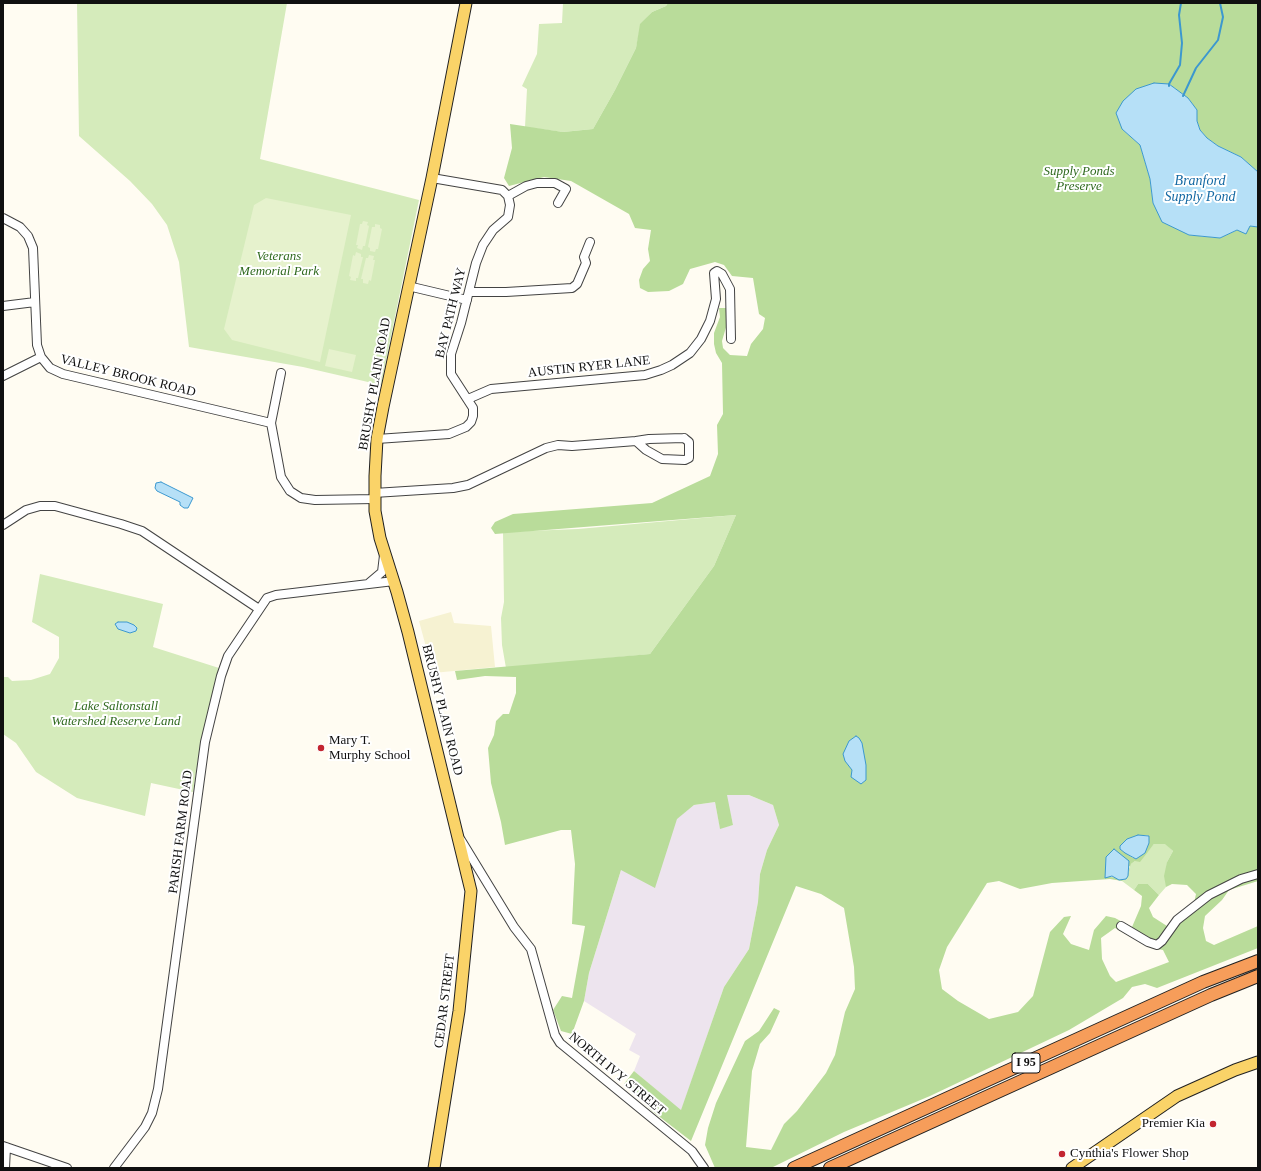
<!DOCTYPE html>
<style>
body{margin:0}
#map{position:relative;width:1261px;height:1171px;overflow:hidden;background:#fffcf2;font-family:"Times New Roman",serif}
canvas{display:block}
.frame{position:absolute;inset:0;border:4px solid #101010;pointer-events:none}
</style>
<div id="map">
<canvas width="1261" height="1171"></canvas>
<div class="frame"></div>
</div>
<script>
const g = document.querySelector('canvas').getContext('2d');
g.lineJoin = 'round';
function paint(path, color) { g.fillStyle = color; g.fill(path, 'evenodd'); }
const shape = rows => new Path2D(rows.map(r => 'M' + r).join(''));
function stroke(path, color, width, dash) { g.strokeStyle = color; g.lineWidth = width; g.lineCap = dash ? 'butt' : 'round'; g.setLineDash(dash || []); g.stroke(path); }
function label(font, color, halo, rows, align = 'center') {
  g.font = font + ' "Times New Roman",serif'; g.lineWidth = 4; g.setLineDash([]); g.textBaseline = 'middle'; g.strokeStyle = halo; g.fillStyle = color; for (const [text, x, y, turn = 0] of rows) {
    g.save(); g.translate(x, y); g.rotate((+turn || 0) * Math.PI / 180); g.textAlign = isNaN(turn) ? turn : align; if (halo) g.strokeText(text, 0, 0); g.fillText(text, 0, 0); g.restore();
  }
}
const industrial = shape([
 [726,795,749,795,773,805,779,825,767,850,760,874,758,902,749,949,724,987,681,1111,634,1071,640,1056,629,1050,636,1034,584,1001,589,973,621,870,667,847,677,818,694,805,715,802,720,828,733,825]
]);
const farmland = shape([
 [451,612,454,623,491,626,495,667,433,673,419,621]
]);
const green = shape([
 [77,3,287,3,260,159,419,200,381,385,303,367,189,347,179,262,167,225,152,204,130,181,79,136],
 [563,3,668,3,666,6,652,12,641,24,636,48,615,90,593,129,563,132,525,127,527,89,522,86,537,54,539,24,562,23],
 [736,515,714,566,650,654,506,668,502,645,501,618,504,602,503,532,578,529],
 [40,574,163,604,153,647,219,668,201,740,193,792,151,783,145,816,77,798,36,772,16,743,3,734,3,677,8,677,12,681,31,680,50,674,59,658,59,637,32,622],
 [1165,843,1173,851,1167,862,1166,887,1159,895,1148,884,1138,884,1134,890,1122,881,1128,878,1131,864,1148,851,1154,844]
]);
const forest = shape([
 [668,3,1258,3,1258,172,1241,157,1218,146,1207,138,1200,130,1197,121,1196,109,1188,98,1169,84,1122,129,1140,145,1150,179,1153,203,1189,235,1220,238,1237,230,1250,226,1258,227,1258,881,1229,890,1222,900,1205,916,1203,928,1206,941,1214,945,1258,926,1258,948,1157,988,1145,984,1132,987,1123,998,1069,1030,930,1096,844,1132,771,1168,715,1168,705,1145,708,1128,716,1103,745,1041,759,1031,774,1008,780,1011,770,1033,760,1044,752,1071,746,1147,771,1150,784,1124,797,1111,826,1073,835,1055,845,1012,855,989,854,967,844,908,821,894,796,886,691,1141,652,1111,624,1084,634,1071,681,1110,724,987,749,949,758,902,760,874,767,850,779,825,773,805,749,795,727,795,733,825,720,829,715,802,694,805,677,819,655,888,621,870,589,973,584,1001,572,1034,561,1031,553,1010,562,996,572,998,585,926,572,924,575,864,571,830,561,830,505,845,501,822,491,783,488,748,494,735,496,721,503,714,509,714,516,693,516,677,485,676,457,680,455,671,650,654,714,566,736,515,495,534,491,528,495,522,513,514,652,503,710,476,718,454,717,425,723,414,722,363,716,353,714,344,714,333,720,317,719,308,726,308,727,324,722,341,723,348,730,355,747,356,751,344,763,329,765,318,759,314,753,278,732,276,724,265,715,262,690,269,683,284,669,291,648,292,640,288,639,280,643,269,650,261,648,249,651,230,635,228,629,214,571,181,544,177,509,186,504,178,512,148,510,124,563,132,593,129,615,90,636,48,640,24,652,12,666,6],
 [1145,835,1149,836,1133,858,1120,849],
 [1154,844,1165,844,1173,851,1167,862,1164,876,1166,887,1172,884,1187,885,1196,894,1194,903,1184,909,1167,926,1153,917,1149,908,1159,895,1148,884,1138,884,1134,890,1142,896,1141,906,1132,927,1115,918,1106,916,1094,930,1089,950,1071,944,1063,934,1071,916,1064,917,1050,932,1033,996,1018,1012,989,1019,958,1001,942,989,939,970,947,947,987,883,999,881,1020,889,1052,883,1110,879,1122,881,1128,878,1131,864,1135,861,1140,862],
 [1130,866,1127,878,1109,877],
 [1115,928,1151,948,1163,950,1169,962,1116,982,1110,976,1102,959,1101,938]
]);
const pitch = shape([
 [266,198,351,215,320,362,232,340,224,329,254,205],
 [363,221,368,222,367,225,369,226,365,246,363,246,362,250,357,248,358,245,356,245,360,224,362,224],
 [375,224,380,225,380,228,382,229,378,249,376,249,375,252,370,251,370,248,368,247,372,227,375,227],
 [356,252,361,254,361,257,363,257,358,278,356,278,356,281,350,280,351,277,349,276,353,255,355,256],
 [369,255,374,256,373,260,375,260,371,281,369,280,368,284,363,283,363,279,361,279,366,258,368,258],
 [329,349,356,355,352,372,325,366]
]);
const water = shape([
 [1154,83,1169,84,1188,98,1197,110,1197,121,1200,130,1207,138,1218,146,1241,157,1258,172,1258,227,1250,226,1246,234,1237,230,1220,238,1189,235,1162,222,1153,203,1150,179,1140,145,1122,129,1116,113,1123,101,1136,89,1154,83],
 [161,482,193,498,188,508,184,508,180,505,180,502,157,491,155,488,156,483,161,482],
 [118,622,127,622,134,625,137,628,136,631,130,633,118,629,115,624,118,622],
 [856,736,859,738,862,743,866,765,866,780,861,784,851,777,852,770,845,761,843,754,849,741,856,736],
 [1138,835,1149,836,1149,843,1145,853,1136,859,1125,853,1120,849,1120,846,1127,839,1138,835],
 [1114,849,1129,861,1128,876,1126,879,1119,880,1112,876,1105,878,1106,857,1114,849]
]);
const stream = shape([
 [1169,86,1169,84,1180,65,1182,43,1179,15,1181,3],
 [1183,96,1196,68,1218,40,1223,17,1220,3]
]);
const minor = shape([
 [508,196,526,186,537,183,555,183,566,189,558,203],
 [3,218,20,227,28,236,33,248,37,345,41,357,50,368,63,374,271,423],
 [408,286,467,300],
 [469,292,506,292,572,288,577,284,586,263,584,257,590,242],
 [3,306,35,302],
 [281,373,271,423,281,477,290,491,301,498,315,500,375,499],
 [3,376,41,357],
 [468,399,491,389,645,375,661,370,672,365,690,353,701,339,710,321,716,299,714,273,717,271,722,274,730,289,731,339],
 [684,438,689,442,689,458,685,460,662,459,646,450,636,441,649,439,684,438],
 [377,439,449,434,466,427,471,422,473,416,473,408,451,374,451,354,461,323,476,263,483,245,493,230,508,217,510,205,508,196,502,190,432,178],
 [374,493,453,488,468,485,546,448,558,445,572,446,636,441],
 [3,525,26,510,40,506,55,506,121,524,142,531,259,609],
 [369,583,382,572,384,555],
 [461,840,514,927,531,949,555,1035,560,1043,692,1151,704,1168],
 [1121,926,1148,942,1157,945,1162,941,1177,920,1209,895,1241,879,1258,874],
 [3,1146,67,1168],
 [5,1168,6,1147],
 [114,1168,145,1127,152,1113,158,1089,205,742,221,676,228,656,267,598,276,595,394,581]
]);
const major = shape([
 [434,1168,459,1011,471,891,408,632,397,592,380,538,375,511,375,476,377,439,383,407,432,178,466,3],
 [1072,1168,1177,1096,1235,1070,1258,1062]
]);
const highway = shape([
 [794,1168,1203,982,1258,961],
 [830,1168,1211,995,1258,976]
]);
const markers = [
 [321,748,4,"#c32530"],
 [1213,1124,4,"#c32530"],
 [1062,1154,4,"#c32530"]
];
const shields = [
 [1026,1063,28]
];
const shieldNames = [
 ["I 95",1026,1063]
];
const parkNames = [
 ["Supply Ponds",1079,172],
 ["Preserve",1079,187],
 ["Veterans",279,257],
 ["Memorial Park",279,272],
 ["Lake Saltonstall",116,707],
 ["Watershed Reserve Land",116,722]
];
const streetNames = [
 ["BAY PATH WAY",451,313,-76],
 ["AUSTIN RYER LANE",589,367,-6],
 ["VALLEY BROOK ROAD",128,376,14],
 ["BRUSHY PLAIN ROAD",375,384,-80],
 ["BRUSHY PLAIN ROAD",442,710,76],
 ["PARISH FARM ROAD",181,832,-83],
 ["CEDAR STREET",445,1001,-83],
 ["NORTH IVY STREET",617,1074,40]
];
const poiNames = [
 ["Mary T.",329,741],
 ["Murphy School",329,756],
 ["Premier Kia",1205,1124,"right"],
 ["Cynthia's Flower Shop",1070,1154]
];
const waterNames = [
 ["Branford",1200,181],
 ["Supply Pond",1200,197]
];
paint(industrial, '#ede4ee');
paint(farmland, '#f6f2d2');
paint(green, '#d5ebbb');
paint(forest, '#b9dc9a');
paint(pitch, '#e6f2cd');
paint(water, '#b6e0f7');
stroke(water, '#3c98cf', 1);
stroke(stream, '#3c98cf', 2);
stroke(minor, '#434343', 10);
stroke(major, '#212121', 13);
stroke(highway, '#212121', 14);
stroke(minor, '#fff', 8);
stroke(major, '#fad368', 11);
stroke(highway, '#f69d5a', 12);
for (const [x, y, r, color] of markers) { const dot = new Path2D(); dot.arc(x, y, r, 0, 2 * Math.PI); g.fillStyle = color; g.fill(dot); stroke(dot, '#fff', 1.5); }
for (const [x, y, w] of shields) { const box = new Path2D(); box.roundRect(x - w / 2, y - 10, w, 20, 3); g.fillStyle = '#fff'; g.fill(box); stroke(box, '#101010', 1); }
label('bold 12px', '#101010', null, shieldNames);
label('italic 13px', '#2f691e', '#fff', parkNames);
label('13px', '#101010', '#fff', streetNames);
label('13px', '#101010', '#fff', poiNames, 'left');
label('italic 14px', '#166aa4', '#fff', waterNames);
</script>
